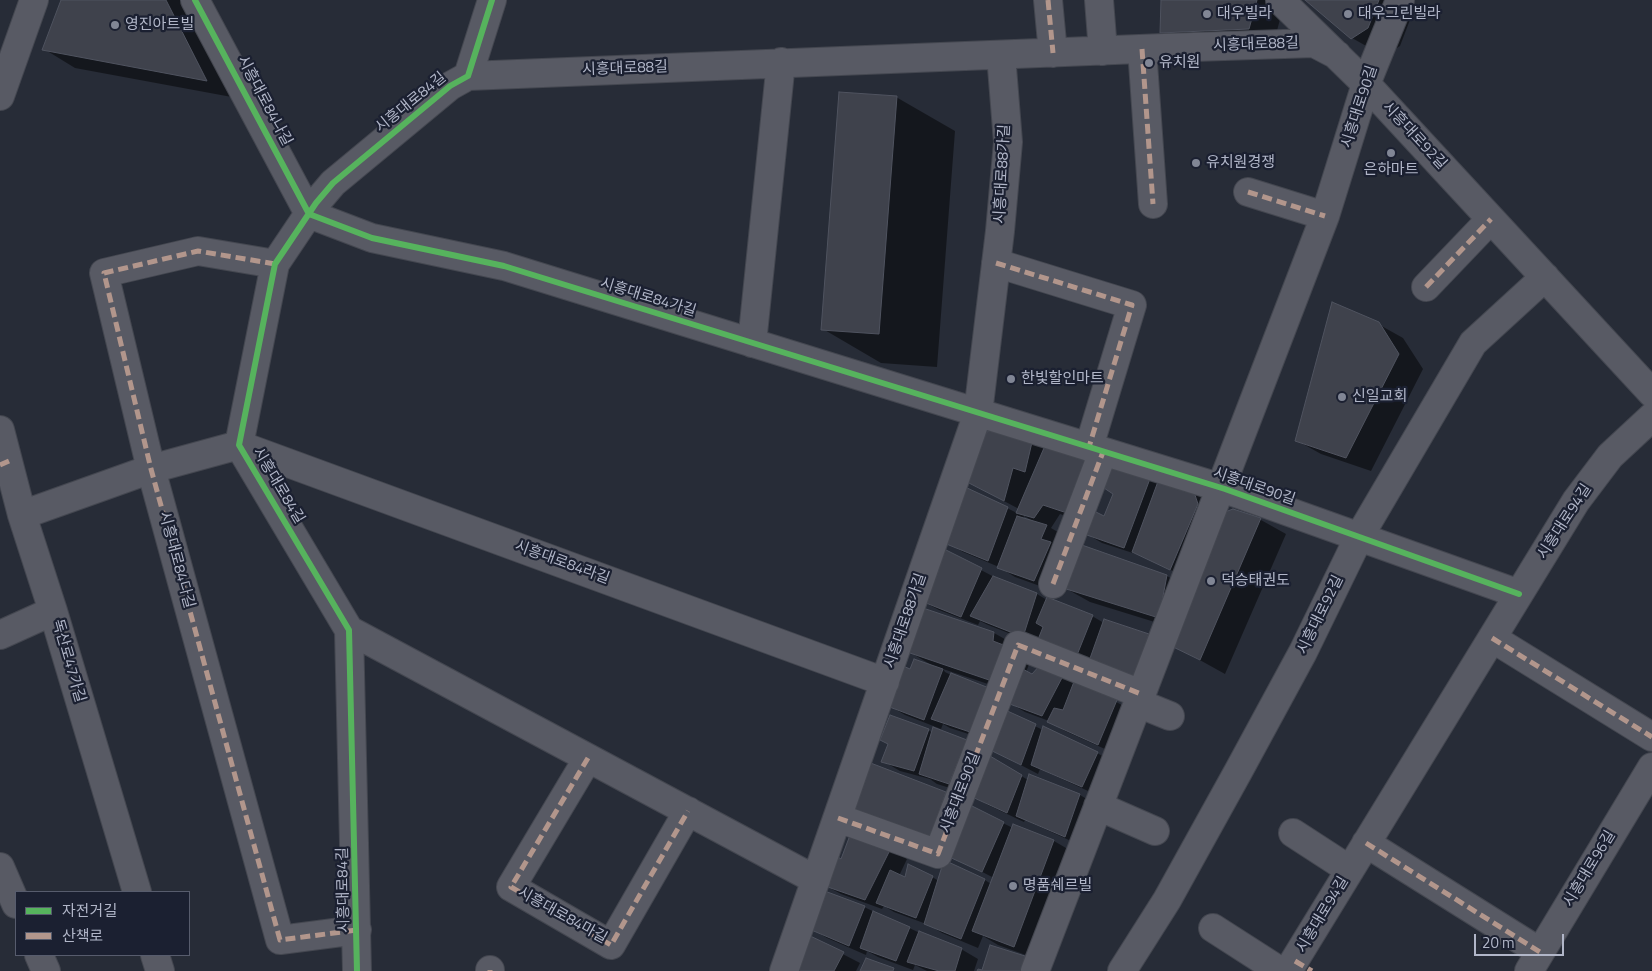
<!DOCTYPE html>
<meta charset="utf-8">
<style>
body{margin:0}
#map{position:relative;width:1652px;height:971px;overflow:hidden;background:#272c37;font-family:"Titillium Web","Noto Sans KR",sans-serif}
canvas{display:block}
.legend{position:absolute;left:15px;top:891px;width:175px;height:65px;box-sizing:border-box;background:#1b2031;border:1px solid #575c6d;margin:0;padding:6px 9px;list-style:none;font-size:15px;color:#b1b6c8}
.legend li{display:flex;align-items:center;gap:10px;height:25px}
.legend b{width:25px;border:1px solid #575c6d}
.scale{position:absolute;left:1474px;top:934px;width:90px;height:22px;box-sizing:border-box;border:2px solid #b1b6c8;border-top:0;padding-left:6px;font-size:15px;line-height:18px;white-space:nowrap;color:#b1b6c8;-webkit-text-stroke:4px #1b2031;paint-order:stroke}
</style>
<div id="map">
<canvas width="1652" height="971"></canvas>
<ul class="legend">
<li><b style="height:6px;background:#56b35d"></b>자전거길</li>
<li><b style="height:6px;background:#b2968c"></b>산책로</li>
</ul>
<div class="scale">20 m</div>
</div>
<script>
const g = document.querySelector('canvas').getContext('2d');
g.lineJoin = 'round';
function paint(path, color) { g.fillStyle = color; g.fill(path, 'evenodd'); }
const shape = rows => new Path2D(rows.map(r => 'M' + r).join(''));
function stroke(path, color, width, dash) { g.strokeStyle = color; g.lineWidth = width; g.lineCap = dash ? 'butt' : 'round'; g.setLineDash(dash || []); g.stroke(path); }
function label(font, color, halo, rows, align = 'center') {
  g.font = font + ' "Titillium Web","Noto Sans KR",sans-serif'; g.lineWidth = 4.5; g.setLineDash([]); g.textBaseline = 'middle'; g.strokeStyle = halo; g.fillStyle = color; for (const [text, x, y, turn = 0] of rows) {
    g.save(); g.translate(x, y); g.rotate((+turn || 0) * Math.PI / 180); g.textAlign = isNaN(turn) ? turn : align; if (halo) g.strokeText(text, 0, 0); g.fillText(text, 0, 0); g.restore();
  }
}
const shadow = shape([
 [62,0,188,0,237,98,75,68,44,49],
 [1163,0,1275,0,1283,8,1274,42,1186,47,1161,33],
 [1307,0,1404,0,1402,3,1413,12,1400,46,1384,56,1352,38],
 [896,97,955,131,937,367,881,363,823,329],
 [1378,324,1403,338,1423,369,1371,471,1321,454,1296,440],
 [996,427,1046,446,1084,522,1060,514,1051,528,1063,535,1051,590,1015,577,999,567,963,552,946,542,1007,508,1017,513,1019,509,968,482],
 [1024,516,1033,521,1023,520],
 [1112,463,1192,490,1210,500,1214,514,1233,510,1261,520,1286,534,1225,674,1169,643,1174,628,1090,602,1065,588,1167,576,1187,588,1187,578,1142,556,1102,543,1085,533,1105,518,1114,493],
 [981,570,998,579,1037,594,1047,600,1092,616,1104,623,1104,620,1149,635,1166,645,1093,666,988,625,980,621,978,625,939,610,922,601],
 [994,633,1019,647,1030,662,1026,672,1033,676,1041,665,1075,680,1133,711,1116,754,1065,731,1049,721,1025,712,1008,702,1012,692,943,669,945,672,951,675,987,740,950,728,943,724,941,729,905,715,888,705,910,671,933,666,908,651],
 [1004,711,1043,730,1097,753,1114,762,1099,796,1040,769,1038,774,988,748],
 [928,730,933,733,967,741,966,793,937,784,930,779,900,771,883,761],
 [991,758,1028,780,1030,775,1080,795,1097,805,1082,846,1025,820,1024,822,988,805,971,795],
 [945,793,970,807,1013,828,1054,841,1078,855,1039,960,1023,954,1023,955,1042,966,1040,971,983,971,1022,956,1023,954,998,945,983,936,978,948,942,933,929,925,894,912,884,906,882,909,841,894,824,885,841,860,890,849,907,859,899,876,905,879,932,877,939,881,985,880,991,884,994,878,951,856,877,830],
 [864,907,920,933,961,949,978,959,974,971,927,971,915,965,913,970,878,957,867,951,866,955,827,938,810,928],
 [806,935,860,963,856,971,795,971]
]);
const building = shape([
 [61,0,166,0,207,81,42,50,61,0],
 [1161,0,1257,0,1249,29,1160,33,1161,0],
 [1305,0,1379,0,1368,28,1351,39,1305,0],
 [839,92,897,96,879,334,821,330,839,92],
 [1332,302,1379,322,1399,354,1346,458,1295,441,1332,302],
 [996,425,1033,438,1025,472,1013,468,1004,501,967,482,976,441,996,425],
 [1047,441,1090,454,1067,513,1043,505,1034,518,1016,513,1047,441],
 [1112,462,1151,476,1124,548,1084,534,1090,509,1104,516,1113,494,1101,486,1112,462],
 [1160,476,1193,489,1198,504,1170,570,1132,552,1160,476],
 [965,487,1008,507,988,561,944,543,965,487],
 [1233,509,1261,518,1200,660,1167,644,1209,518,1233,509],
 [1017,516,1047,525,1041,539,1051,542,1034,581,997,568,1017,516],
 [1079,544,1167,575,1159,618,1063,588,1079,544],
 [940,547,982,568,961,617,921,601,940,547],
 [993,576,1037,593,1023,637,970,616,993,576],
 [1047,597,1093,615,1075,660,1035,647,1043,627,1036,623,1047,597],
 [920,607,994,632,993,641,1006,646,992,681,907,652,920,607],
 [1104,619,1149,634,1133,685,1088,664,1104,619],
 [914,659,943,669,924,720,887,706,903,666,910,669,914,659],
 [1041,664,1064,674,1042,716,1007,703,1019,667,1032,674,1041,664],
 [951,673,989,688,970,732,931,719,951,673],
 [1075,679,1117,700,1098,745,1047,722,1054,708,1063,710,1075,679],
 [1003,709,1036,724,1021,765,986,748,1003,709],
 [890,715,929,729,914,771,881,762,888,744,880,740,890,715],
 [1043,726,1098,752,1082,787,1031,765,1043,726],
 [933,727,967,740,949,784,919,774,933,727],
 [990,756,1022,775,1007,813,970,796,990,756],
 [868,762,946,792,928,844,851,816,868,762],
 [1029,774,1080,794,1065,837,1016,816,1029,774],
 [970,805,1004,822,982,872,947,856,970,805],
 [1013,824,1054,840,1014,947,972,931,1013,824],
 [852,830,891,848,865,900,822,885,832,853,841,859,852,830],
 [944,860,985,879,961,939,924,924,944,860],
 [908,864,933,876,916,918,876,903,890,870,905,877,908,864],
 [822,890,865,906,849,946,809,929,822,890],
 [873,911,910,927,896,961,860,948,873,911],
 [919,931,962,948,955,971,939,971,907,962,919,931],
 [806,934,844,952,834,971,793,971,806,934],
 [990,945,1025,956,1021,971,977,971,978,969,982,970,990,945],
 [866,958,894,968,893,971,860,971,866,958]
]);
const minor = shape([
 [195,0,309,214,372,238,504,266,1225,489,1519,594],
 [1048,0,1053,53],
 [1099,0,1103,51],
 [1280,0,1366,84,1652,393],
 [1142,49,1153,204],
 [468,76,1164,48,1314,43,1337,55],
 [0,96,34,0],
 [1248,192,1325,216],
 [996,263,1132,305,1089,447],
 [275,264,198,251,104,273,151,469,280,940,357,930],
 [1426,287,1491,219],
 [752,343,781,62],
 [0,430,22,515,53,611,137,892],
 [22,515,151,469,239,445,885,682],
 [1053,584,1103,452],
 [349,630,816,880],
 [0,635,53,611],
 [1492,638,1652,737],
 [1138,703,1170,716],
 [588,758,511,887,611,945,688,811],
 [1098,806,1155,831],
 [838,818,938,854,1018,645,1141,694],
 [1293,833,1350,870],
 [1366,843,1540,952],
 [0,867,16,904],
 [1213,928,1280,971],
 [39,955,46,971],
 [155,955,160,971],
 [490,970,490,971],
 [357,971,349,630,239,445,275,264,316,203,333,183,450,86,468,76,492,0],
 [784,971,978,413,1000,231,1008,142,1001,55],
 [1035,971,1325,216,1366,84,1400,0],
 [1122,971,1167,900,1239,770,1303,652,1359,537,1473,343,1545,277],
 [1288,971,1576,501,1610,456,1652,417],
 [1529,971,1652,767]
]);
const quiet = shape([
 [1048,0,1053,53],
 [1142,49,1153,204],
 [1248,192,1325,216],
 [996,263,1132,305,1089,447],
 [275,264,198,251,104,273,151,469,280,940,357,930],
 [1426,287,1491,219],
 [0,465,9,461],
 [1053,584,1103,452],
 [1492,638,1652,737],
 [588,758,511,887,611,945,688,811],
 [838,818,938,854,1018,645,1141,694],
 [1366,843,1540,952],
 [1295,961,1312,971],
 [490,970,490,971]
]);
const cycleway = shape([
 [195,0,309,214,372,238,504,266,1225,489,1519,594],
 [357,971,349,630,239,445,275,264,316,203,333,183,450,86,468,76,492,0]
]);
const markers = [
 [1207,14,5,"#818695"],
 [1348,14,5,"#818695"],
 [115,25,5,"#818695"],
 [1149,63,5,"#818695"],
 [1391,153,5,"#818695"],
 [1196,163,5,"#818695"],
 [1011,379,5,"#818695"],
 [1342,397,5,"#818695"],
 [1211,581,5,"#818695"],
 [1013,886,5,"#818695"]
];
const poiNames = [
 ["대우빌라",1217,14],
 ["대우그린빌라",1358,14],
 ["영진아트빌",125,25],
 ["유치원",1159,63],
 ["유치원경쟁",1206,163],
 ["은하마트",1391,170,"center"],
 ["한빛할인마트",1021,379],
 ["신일교회",1352,397],
 ["덕승태권도",1221,581],
 ["명품쉐르빌",1023,886]
];
const streetNames = [
 ["시흥대로88길",1256,45,-2],
 ["시흥대로88길",625,69,-2],
 ["시흥대로84나길",264,101,62],
 ["시흥대로84길",411,103,-39],
 ["시흥대로90길",1360,107,-72],
 ["시흥대로92길",1414,136,47],
 ["시흥대로88가길",1003,174,-87],
 ["시흥대로84가길",648,298,17],
 ["시흥대로84길",278,486,59],
 ["시흥대로90길",1254,487,19],
 ["시흥대로94길",1565,522,-57],
 ["시흥대로84다길",176,560,75],
 ["시흥대로84라길",562,563,20],
 ["시흥대로92길",1321,615,-64],
 ["시흥대로88가길",906,621,-71],
 ["독산로47가길",68,661,74],
 ["시흥대로90길",961,793,-69],
 ["시흥대로96길",1590,869,-59],
 ["시흥대로84길",344,890,-91],
 ["시흥대로94길",1323,915,-59],
 ["시흥대로84마길",562,916,29]
];
paint(shadow, '#0007');
paint(building, '#3f424c');
stroke(building, '#4f535f', 1);
stroke(minor, '#444750', 30);
stroke(minor, '#585a64', 28);
stroke(quiet, '#b2968c', 5, [10, 5]);
stroke(cycleway, '#56b35d', 6);
for (const [x, y, r, color] of markers) { const dot = new Path2D(); dot.arc(x, y, r, 0, 2 * Math.PI); g.fillStyle = color; g.fill(dot); stroke(dot, '#1b2031', 2); }
label('15px', '#b1b6c8', '#1b2031', poiNames, 'left');
label('15px', '#b1b6c8', '#1b2031', streetNames);
</script>
